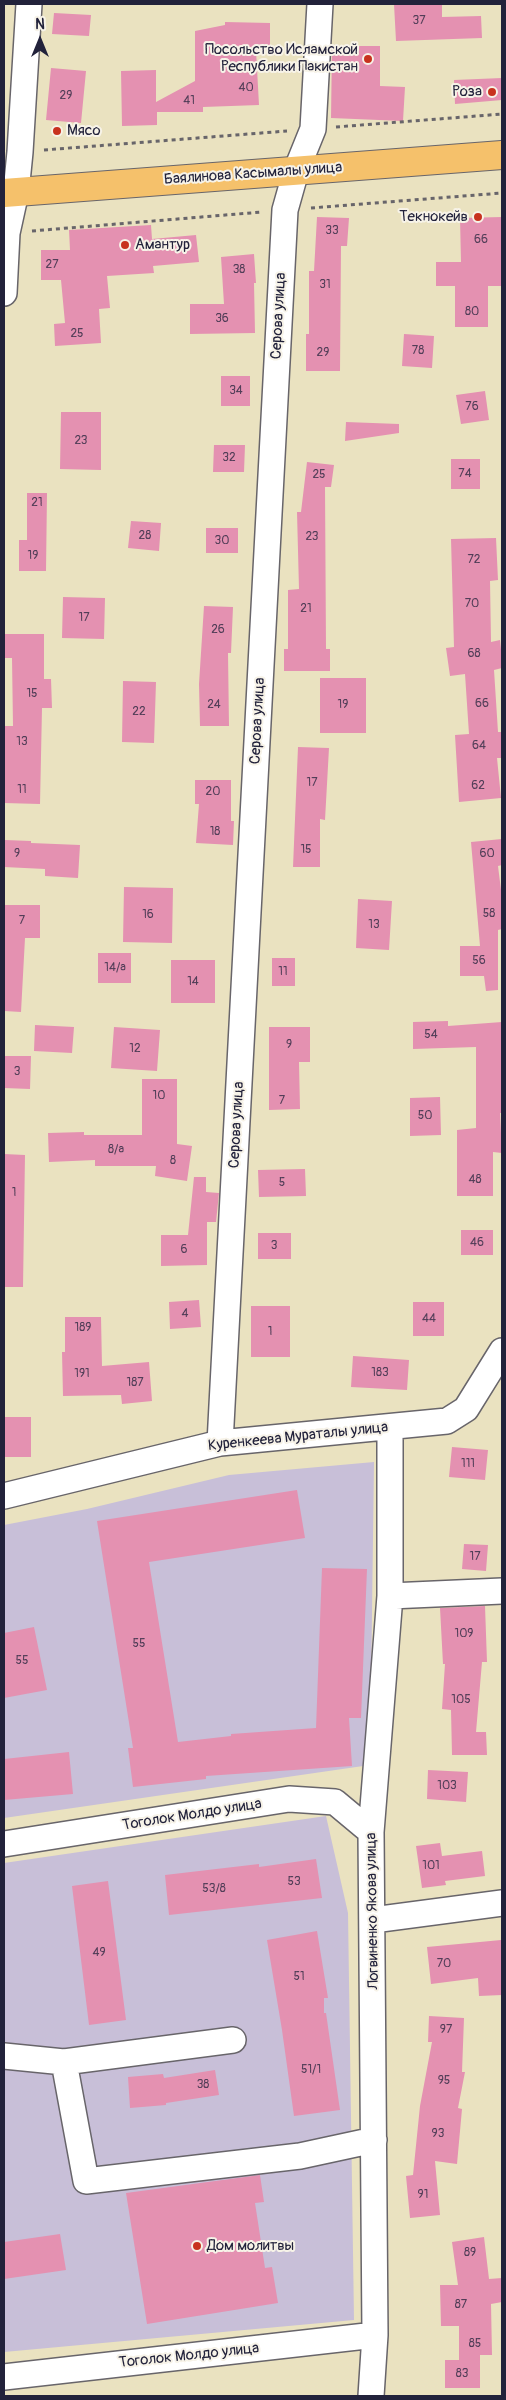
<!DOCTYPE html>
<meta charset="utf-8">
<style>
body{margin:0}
#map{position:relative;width:506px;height:2400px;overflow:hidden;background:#eae2c0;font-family:Pangolin,sans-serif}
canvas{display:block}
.frame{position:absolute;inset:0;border:5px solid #22223b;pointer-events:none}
.north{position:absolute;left:15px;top:15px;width:50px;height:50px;-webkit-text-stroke:4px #f7f3e8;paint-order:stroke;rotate:0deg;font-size:14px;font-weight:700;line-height:20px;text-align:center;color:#22223b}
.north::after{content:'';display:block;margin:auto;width:18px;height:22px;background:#22223b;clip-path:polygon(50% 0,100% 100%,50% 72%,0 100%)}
</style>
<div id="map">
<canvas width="506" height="2400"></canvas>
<div class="frame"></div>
<div class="north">N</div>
</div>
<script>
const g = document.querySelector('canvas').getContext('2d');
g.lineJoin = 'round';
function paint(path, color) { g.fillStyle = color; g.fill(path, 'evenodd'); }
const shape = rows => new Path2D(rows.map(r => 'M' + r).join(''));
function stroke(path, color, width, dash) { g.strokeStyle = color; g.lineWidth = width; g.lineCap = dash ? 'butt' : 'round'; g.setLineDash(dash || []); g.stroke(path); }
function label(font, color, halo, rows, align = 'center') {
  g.font = font + ' Pangolin,sans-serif'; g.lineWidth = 4; g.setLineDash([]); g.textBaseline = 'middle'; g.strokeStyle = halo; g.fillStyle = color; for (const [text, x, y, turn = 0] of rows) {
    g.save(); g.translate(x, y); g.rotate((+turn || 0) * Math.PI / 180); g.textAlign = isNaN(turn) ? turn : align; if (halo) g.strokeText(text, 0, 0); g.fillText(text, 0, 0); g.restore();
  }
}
const industrial = shape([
 [374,1462,370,1765,4,1818,4,1525,87,1509,229,1475],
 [326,1816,348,1913,354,2320,4,2352,4,1863]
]);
const building = shape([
 [394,4,442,4,442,17,481,16,482,38,396,41],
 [54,13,91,15,89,36,52,34],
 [225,22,270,23,270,50,256,50,259,105,203,107,203,112,157,112,157,125,122,126,121,71,156,70,156,102,195,81,195,31,225,25],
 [332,46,380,46,380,86,405,87,403,121,331,118],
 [51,68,86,71,81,123,46,120],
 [502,78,502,100,455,104,454,80],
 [317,217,349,218,347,246,341,246,340,371,306,371,306,334,309,334,309,271,314,271],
 [502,217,502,286,488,286,488,327,455,327,455,286,436,286,436,262,461,262,460,218],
 [151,225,152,239,196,235,199,262,153,266,154,273,107,276,110,308,99,309,101,343,55,346,54,324,65,323,61,280,41,280,41,250,70,250,69,230],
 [254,254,256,283,254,283,255,333,190,334,190,304,224,304,221,257],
 [404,334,434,336,432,368,402,366],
 [221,376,250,376,250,406,221,406],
 [485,391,489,420,461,424,456,395],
 [61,412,101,412,101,470,60,469],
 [346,422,399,424,399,433,345,441],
 [214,445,245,445,244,472,213,472],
 [451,459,480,459,480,489,451,489],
 [307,462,334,465,331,487,325,487,326,649,330,649,330,671,284,671,284,649,288,649,288,590,299,589,297,512,301,512],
 [27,493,47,493,46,571,19,571,19,540,27,540],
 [131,521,161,523,159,551,128,548],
 [206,528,238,528,238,553,206,553],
 [496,538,498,580,490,581,491,642,500,640,502,659,502,668,494,670,498,732,502,732,502,758,497,758,501,798,459,802,455,735,469,734,465,674,450,676,446,648,454,647,451,539],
 [63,597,105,598,104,639,62,638],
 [204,606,233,607,231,653,228,653,229,726,200,726,199,684],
 [4,634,44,634,44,679,51,679,52,708,42,708,40,804,4,803,5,726,13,726,12,658,4,658],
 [320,678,366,678,366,733,320,733],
 [123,681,156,682,154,743,122,742],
 [298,747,329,748,325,820,320,819,320,867,293,867],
 [195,780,231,780,231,821,234,821,233,845,196,843,199,804,195,804],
 [502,839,502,865,498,866,502,898,502,929,498,930,498,990,486,991,484,976,460,976,460,946,480,946,471,842],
 [5,840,31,841,31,843,80,845,78,878,45,876,45,869,4,867],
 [124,887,173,888,172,943,123,942],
 [358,899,392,901,389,950,356,948],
 [4,905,40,905,40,938,25,938,21,1012,4,1011],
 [98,953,131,953,131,983,98,983],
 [272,958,295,958,295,986,272,986],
 [171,960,215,960,215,1003,171,1003],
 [448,1021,448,1026,502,1022,502,1113,500,1113,502,1153,493,1152,493,1196,457,1196,457,1130,476,1128,476,1047,413,1049,413,1022],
 [35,1025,74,1027,72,1053,34,1051],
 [114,1027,160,1030,157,1071,111,1068],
 [269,1027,310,1027,310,1062,299,1062,300,1109,269,1110],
 [4,1056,31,1056,30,1089,4,1088],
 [142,1079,177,1079,177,1144,192,1146,187,1181,155,1176,156,1166,95,1166,95,1160,49,1162,48,1133,84,1132,84,1135,142,1135],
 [440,1097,441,1135,410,1136,410,1098],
 [4,1154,25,1155,23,1287,4,1287],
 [305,1169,306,1196,259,1197,258,1170],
 [194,1177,206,1177,206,1192,219,1193,216,1222,207,1222,207,1265,161,1266,161,1235,188,1235],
 [461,1230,493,1230,493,1255,461,1255],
 [258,1233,291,1233,291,1259,258,1259],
 [199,1300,201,1327,170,1329,169,1302],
 [413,1302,444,1302,444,1336,413,1336],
 [251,1306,290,1306,290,1357,251,1357],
 [65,1317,101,1317,102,1366,149,1362,152,1401,122,1404,121,1395,63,1396,62,1352,65,1352],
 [353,1356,409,1360,407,1390,351,1387],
 [4,1417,31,1417,31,1457,4,1457],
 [452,1447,488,1450,485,1480,449,1477],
 [297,1490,305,1538,149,1562,178,1742,231,1736,231,1734,316,1728,322,1568,367,1569,361,1718,349,1718,352,1766,206,1776,206,1779,133,1787,128,1748,133,1748,97,1521],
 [464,1544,488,1545,486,1571,462,1569],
 [485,1606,487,1662,482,1662,476,1732,486,1732,487,1755,452,1755,451,1710,442,1709,445,1664,443,1664,440,1608],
 [34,1627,47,1690,4,1698,4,1633],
 [69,1752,73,1794,4,1800,4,1759],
 [428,1770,468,1772,466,1802,427,1799],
 [440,1843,442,1856,482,1851,485,1876,445,1881,446,1885,422,1888,416,1846],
 [316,1859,322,1898,169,1915,165,1875,259,1864,259,1867],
 [108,1881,126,2020,89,2025,72,1886],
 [317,1931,328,1998,324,1998,324,2013,326,2013,340,2110,294,2116,282,2030,267,1940],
 [501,1940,502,1995,479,1996,478,1978,431,1984,427,1947],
 [429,2016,464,2018,462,2072,465,2072,458,2108,462,2109,457,2164,435,2161,440,2215,410,2218,406,2176,413,2175,420,2106,432,2042,428,2042],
 [215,2070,219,2095,166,2103,166,2105,130,2108,128,2077,163,2074,164,2078],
 [260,2175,264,2202,255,2203,265,2268,272,2267,278,2303,147,2324,126,2193],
 [60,2234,66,2270,4,2279,4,2242],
 [484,2237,489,2279,502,2278,502,2302,491,2304,492,2355,480,2355,480,2388,445,2388,445,2360,459,2360,459,2326,441,2326,440,2285,458,2285,452,2242]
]);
const path = shape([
 [336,127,502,114],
 [44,150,287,131],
 [311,208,502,193],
 [32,231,262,212]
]);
const minor = shape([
 [4,293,7,233,16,192,20,152,29,4],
 [220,1443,285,210,296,171,313,129,320,4],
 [4,1496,220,1443,447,1421,466,1409,502,1351],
 [390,1596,502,1591],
 [4,1844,289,1799,335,1802,371,1832],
 [373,1920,502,1903],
 [4,2056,64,2062,233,2040],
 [64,2062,86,2181,300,2156,374,2140],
 [4,2377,375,2335],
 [371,2396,375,2335,371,1832,390,1596,390,1427]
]);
const major = shape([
 [4,193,502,155]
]);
const markers = [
 [368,59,5,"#c8321e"],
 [492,92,5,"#c8321e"],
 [57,131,5,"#c8321e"],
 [478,217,5,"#c8321e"],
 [125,245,5,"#c8321e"],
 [197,2246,5,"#c8321e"]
];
const numberNames = [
 ["37",419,21],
 ["40",246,88],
 ["29",66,96],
 ["41",189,101],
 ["33",332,231],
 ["66",481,240],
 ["27",52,265],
 ["38",239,270],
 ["31",325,285],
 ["80",472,312],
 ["36",222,319],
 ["25",77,334],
 ["78",418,351],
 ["29",323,353],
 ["34",236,391],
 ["76",472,407],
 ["23",81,441],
 ["32",229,458],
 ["74",465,474],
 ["25",319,475],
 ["21",37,503],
 ["28",145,536],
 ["23",312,537],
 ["30",222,541],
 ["19",33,556],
 ["72",474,560],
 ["70",472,604],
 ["21",306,609],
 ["17",84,618],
 ["26",218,630],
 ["68",474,654],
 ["15",32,694],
 ["66",482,704],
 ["24",214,705],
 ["19",343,705],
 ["22",139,712],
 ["13",22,742],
 ["64",479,746],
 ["17",312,783],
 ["62",478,786],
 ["11",22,790],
 ["20",213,792],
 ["18",215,832],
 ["15",306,850],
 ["9",17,854],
 ["60",487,854],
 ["58",489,914],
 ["16",148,915],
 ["7",22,921],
 ["13",374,925],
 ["56",479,961],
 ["14/а",115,968],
 ["11",283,972],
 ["14",193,982],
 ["54",431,1035],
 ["9",289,1045],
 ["12",135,1049],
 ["3",17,1072],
 ["10",159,1096],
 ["7",282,1101],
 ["50",425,1116],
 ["8/а",116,1150],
 ["8",173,1161],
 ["48",475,1180],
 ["5",282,1183],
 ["1",14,1193],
 ["46",477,1243],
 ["3",274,1246],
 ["6",184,1250],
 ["4",185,1314],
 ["44",429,1319],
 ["189",83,1328],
 ["1",270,1332],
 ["183",380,1373],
 ["191",82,1374],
 ["187",135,1383],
 ["111",468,1464],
 ["17",475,1557],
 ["109",464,1634],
 ["55",139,1644],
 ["55",22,1661],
 ["105",461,1700],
 ["103",447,1786],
 ["101",431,1866],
 ["53",294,1882],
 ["53/8",214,1889],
 ["49",99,1953],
 ["70",444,1964],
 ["51",299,1977],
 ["97",446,2030],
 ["51/1",311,2070],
 ["95",444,2081],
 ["38",203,2085],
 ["93",438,2134],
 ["91",423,2195],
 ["89",470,2253],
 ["87",461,2305],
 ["85",475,2344],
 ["83",462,2374]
];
const poiNames = [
 ["Посольство Исламской",358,50],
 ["Республики Пакистан",358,67],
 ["Роза",482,92],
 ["Мясо",67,131,"left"],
 ["Текнокейв",468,217],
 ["Амантур",135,245,"left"],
 ["Дом молитвы",207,2246,"left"]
];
const streetNames = [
 ["Баялинова Касымалы улица",253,174,-4],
 ["Серова улица",279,316,-87],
 ["Серова улица",258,721,-87],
 ["Серова улица",237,1125,-87],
 ["Куренкеева Мураталы улица",298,1437,-6],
 ["Тоголок Молдо улица",192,1815,-9],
 ["Логвиненко Якова улица",373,1911,-91],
 ["Тоголок Молдо улица",189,2356,-6]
];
paint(industrial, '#c8bfd8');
paint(building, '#e491b1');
stroke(minor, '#68656a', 28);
stroke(major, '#68656a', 30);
stroke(path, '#68656a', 3, [4, 4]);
stroke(minor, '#fff', 25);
stroke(major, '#f5c16b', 28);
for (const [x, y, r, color] of markers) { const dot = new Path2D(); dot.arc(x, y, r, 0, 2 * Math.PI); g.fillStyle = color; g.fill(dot); stroke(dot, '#f7f3e8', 2); }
label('12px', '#523e58', null, numberNames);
label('15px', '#22223b', '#f7f3e8', poiNames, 'right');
label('15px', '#22223b', '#f7f3e8', streetNames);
</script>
